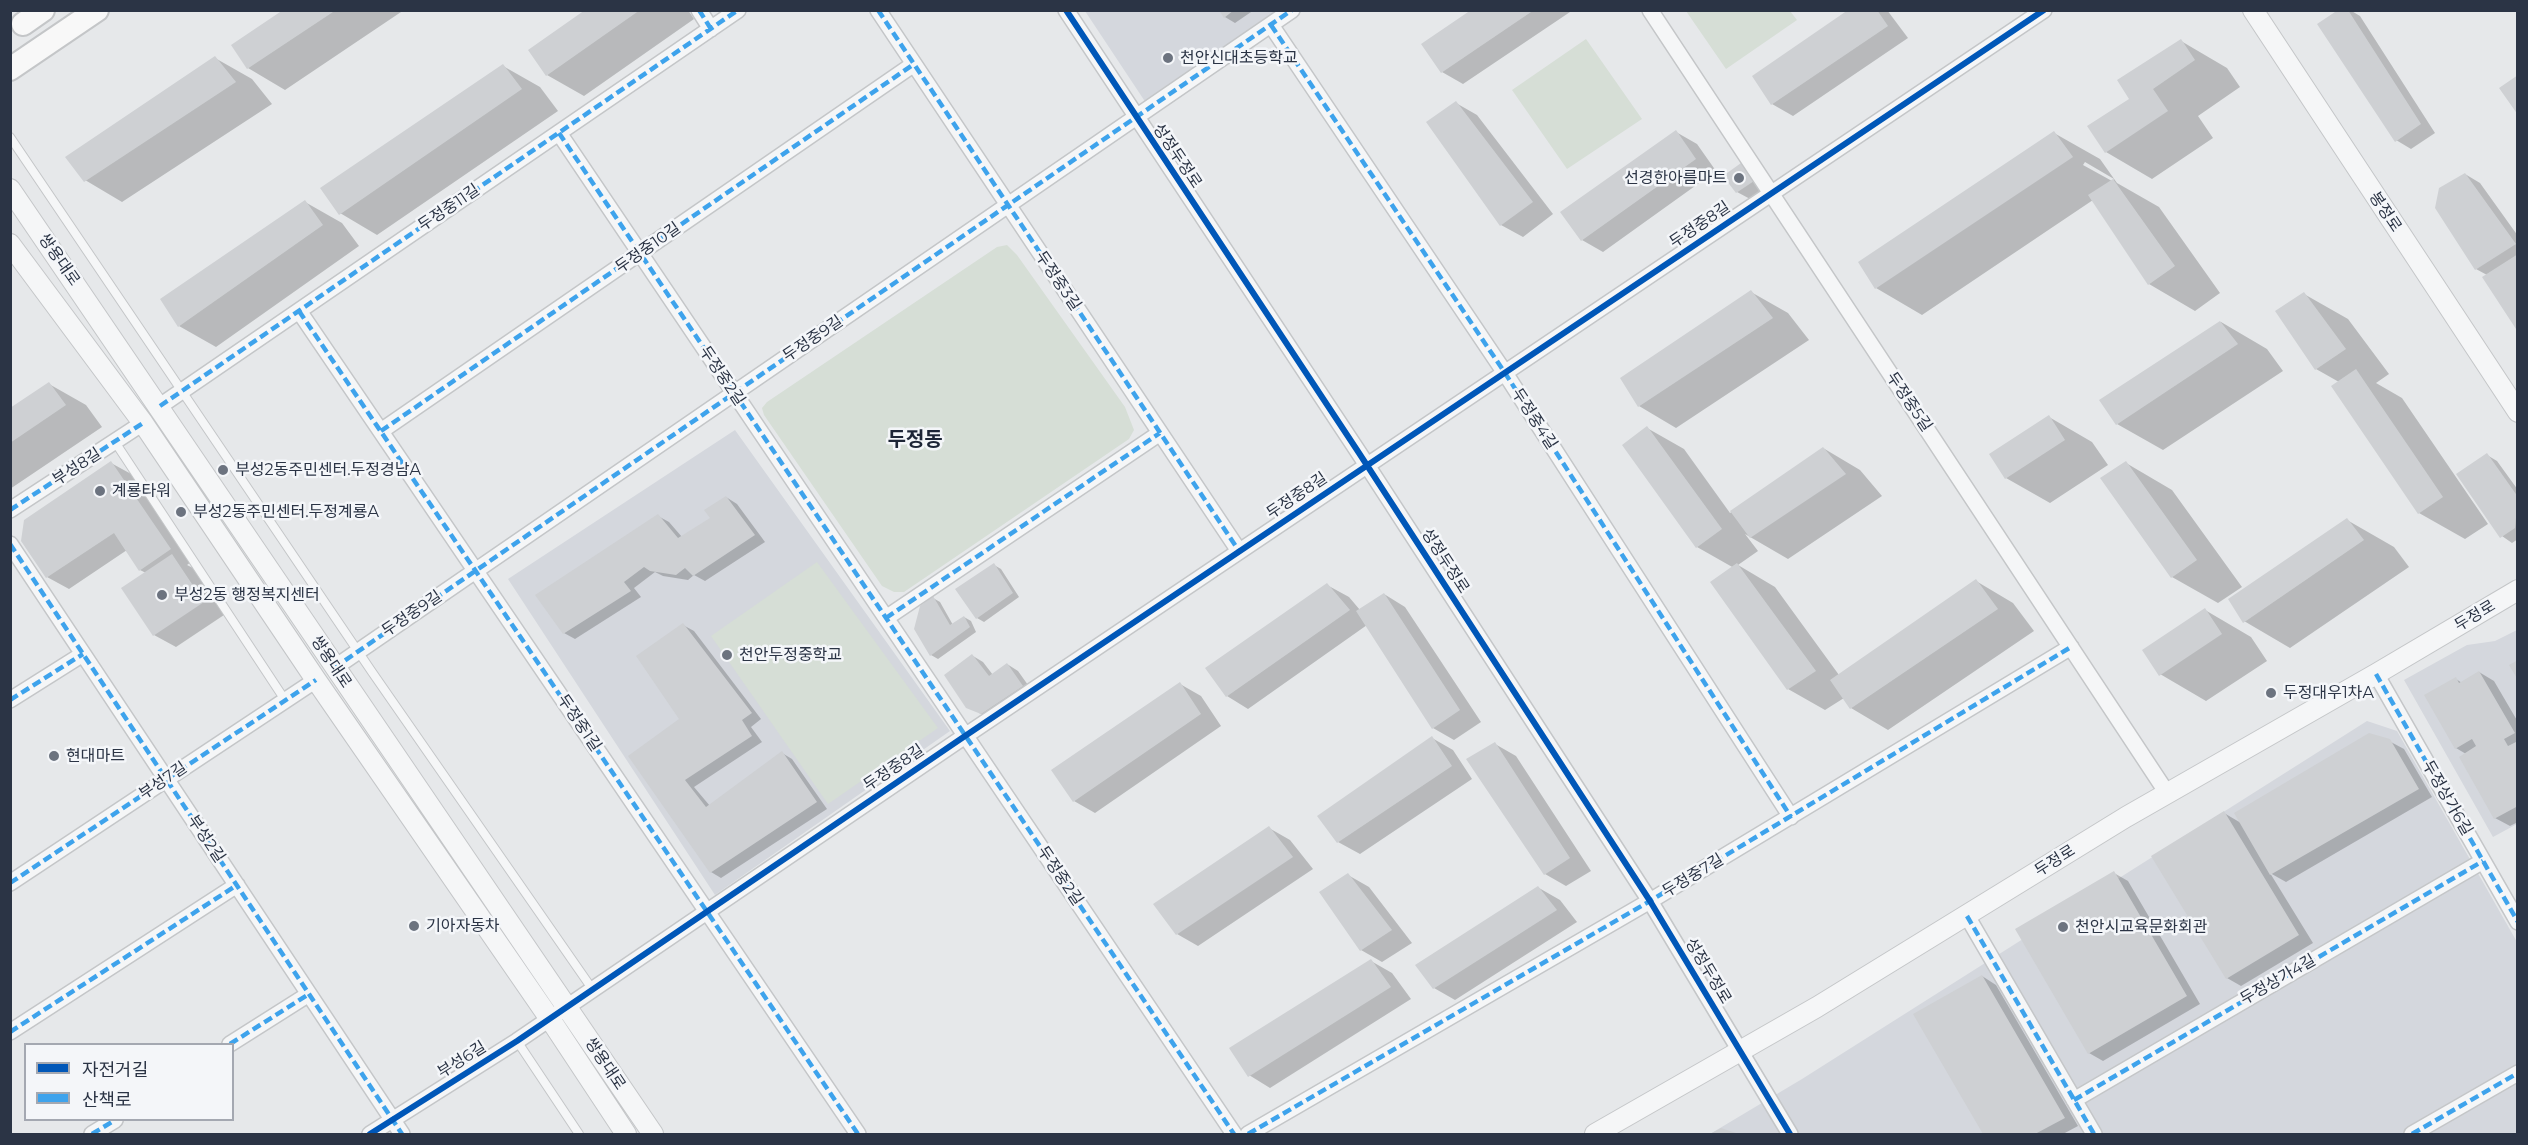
<!DOCTYPE html>
<meta charset="utf-8">
<style>
body{margin:0}
#map{position:relative;width:2528px;height:1145px;overflow:hidden;background:#e6e8ea;font-family:Montserrat,"Noto Sans KR",sans-serif}
canvas{display:block}
.frame{position:absolute;inset:0;border:12px solid #2b3445;pointer-events:none}
.legend{position:absolute;left:24px;top:1043px;width:210px;height:78px;box-sizing:border-box;background:#f4f6f9;border:2px solid #a4a8b1;margin:0;padding:8px 10px;list-style:none;font-size:18px;color:#2b3445}
.legend li{display:flex;align-items:center;gap:12px;height:30px}
.legend b{width:30px;border:2px solid #a4a8b1}
</style>
<div id="map">
<canvas width="2528" height="1145"></canvas>
<div class="frame"></div>
<ul class="legend">
<li><b style="height:8px;background:#0057b8"></b>자전거길</li>
<li><b style="height:8px;background:#3ea3ec"></b>산책로</li>
</ul>
</div>
<script>
const g = document.querySelector('canvas').getContext('2d');
g.lineJoin = 'round';
function paint(path, color) { g.fillStyle = color; g.fill(path, 'evenodd'); }
const shape = rows => new Path2D(rows.map(r => 'M' + r).join(''));
function stroke(path, color, width, dash) { g.strokeStyle = color; g.lineWidth = width; g.lineCap = dash ? 'butt' : 'round'; g.setLineDash(dash || []); g.stroke(path); }
function label(font, color, halo, rows, align = 'center') {
  g.font = font + ' Montserrat,"Noto Sans KR",sans-serif'; g.lineWidth = 5; g.setLineDash([]); g.textBaseline = 'middle'; g.strokeStyle = halo; g.fillStyle = color; for (const [text, x, y, turn = 0] of rows) {
    g.save(); g.translate(x, y); g.rotate((+turn || 0) * Math.PI / 180); g.textAlign = isNaN(turn) ? turn : align; if (halo) g.strokeText(text, 0, 0); g.fillText(text, 0, 0); g.restore();
  }
}
const built = shape([
 [1085,11,1290,11,1148,106],
 [735,430,950,731,715,895,508,579],
 [2517,630,2517,824,2493,837,2404,680,2467,645,2495,641],
 [2367,721,2397,731,2517,942,2517,1134,1710,1134,1802,1079]
]);
const green = shape([
 [1686,11,1790,11,1797,20,1726,69],
 [1586,39,1642,119,1567,169,1512,90],
 [1007,245,1017,255,1125,407,1134,430,1129,439,904,592,894,592,882,586,764,415,762,408,767,402,997,247],
 [817,562,938,728,828,804,711,636]
]);
const shadow = shape([
 [285,10,404,10,285,90,248,68],
 [587,10,688,10,694,19,584,96,547,75],
 [1221,10,1254,10,1235,23,1225,17],
 [1473,10,1573,10,1463,84,1442,72],
 [1851,10,1887,10,1908,38,1793,116,1772,104],
 [2341,10,2350,10,2360,16,2435,133,2411,149,2396,140],
 [2181,41,2227,68,2240,87,2198,116,2213,138,2152,179,2106,152,2131,99],
 [215,58,252,79,272,104,122,202,85,180],
 [503,66,540,87,558,111,377,235,340,213],
 [1456,103,1477,115,1553,214,1523,237,1501,225],
 [1676,132,1697,144,1716,171,1603,252,1582,240],
 [2054,133,2100,159,2117,183,2159,207,2220,293,2195,311,2149,284,2093,200,1922,315,1876,288],
 [2085,162,2114,179,2112,181,2083,165],
 [1741,165,1755,173,1767,190,1752,200,1737,192],
 [2465,174,2480,183,2518,236,2518,328,2487,275,2476,269],
 [305,202,342,223,359,246,216,347,179,326],
 [1751,292,1788,313,1809,340,1676,428,1639,406],
 [2304,294,2348,319,2389,374,2376,383,2402,398,2488,524,2465,539,2419,513,2339,382,2316,369,2277,311],
 [2221,322,2267,349,2283,371,2163,450,2117,424],
 [49,384,86,405,102,427,10,489,10,410],
 [2049,417,2092,442,2108,465,2050,503,2006,478],
 [1647,428,1684,449,1730,513,1823,448,1860,470,1882,496,1788,559,1745,534,1758,551,1738,565,1775,587,1839,675,1976,581,2013,603,2034,631,1888,730,1851,708,1844,698,1825,710,1788,689,1734,568,1697,547],
 [2487,455,2497,461,2518,490,2518,539,2512,543,2502,536],
 [111,463,133,475,191,562,187,565,193,568,224,615,176,647,154,635,123,588,146,573,140,570,127,550,69,589,47,577],
 [2126,463,2172,490,2242,587,2218,603,2172,577],
 [726,497,737,504,765,542,705,581,694,575,688,580,663,576,655,572,634,588,641,597,575,639,564,633,658,516,669,522,682,537,712,519],
 [2347,520,2394,547,2409,567,2290,648,2244,621],
 [994,565,1001,569,1019,597,984,622,977,618],
 [1327,585,1349,597,1360,610,1384,594,1405,607,1481,722,1454,740,1433,728,1367,625,1248,709,1227,696],
 [933,598,940,602,953,625,964,617,971,621,976,632,938,659,931,655],
 [2205,610,2251,637,2267,661,2206,701,2160,674],
 [683,625,694,631,761,719,751,727,762,742,694,787,710,806,782,753,792,759,827,809,721,878,711,872,630,757,682,719],
 [973,656,983,662,993,675,1007,664,1018,671,1033,692,993,719,979,713],
 [2479,672,2494,681,2518,722,2518,822,2510,826,2495,818,2466,754,2456,748,2456,679,2462,683],
 [1180,684,1201,696,1221,726,1095,813,1074,801],
 [1432,738,1453,750,1472,779,1360,854,1338,842],
 [2389,741,2404,749,2432,797,2286,882,2270,873,2313,943,2241,986,2227,978,2224,813,2241,823],
 [1495,744,1516,756,1591,871,1566,886,1545,874],
 [1269,828,1290,840,1313,869,1198,946,1177,934],
 [2114,873,2128,881,2200,1004,2103,1061,2089,1053],
 [1348,875,1369,887,1412,943,1382,962,1361,950],
 [1539,888,1560,900,1577,922,1455,1000,1434,988],
 [1371,961,1392,973,1411,999,1270,1088,1249,1075],
 [1982,976,1996,985,2078,1126,2063,1134,1984,1134,1915,1015]
]);
const building = shape([
 [283,10,336,10,247,69,231,45],
 [585,10,640,10,546,76,528,50],
 [1219,10,1234,10,1224,18],
 [1471,10,1534,10,1441,73,1421,44],
 [1848,10,1877,10,1888,26,1771,105,1752,76],
 [2338,10,2348,10,2421,124,2395,142,2317,24],
 [2181,39,2195,60,2153,89,2168,111,2105,153,2087,126,2129,99,2117,80],
 [215,56,236,82,84,182,65,157],
 [503,64,522,89,339,215,320,188],
 [2518,75,2518,115,2499,88],
 [1456,101,1533,202,1500,226,1426,122],
 [1676,130,1696,159,1581,241,1560,212],
 [2054,131,2073,157,1875,289,1858,262],
 [1741,163,1754,181,1736,193,1723,176],
 [2465,173,2516,244,2475,270,2435,208,2439,188],
 [2113,179,2175,266,2148,285,2088,195],
 [305,200,323,225,178,327,160,299],
 [2518,254,2518,328,2516,329,2482,277],
 [1751,290,1773,318,1638,407,1620,378],
 [2304,292,2346,349,2315,370,2275,311],
 [2220,321,2238,344,2116,425,2099,400],
 [2356,369,2443,497,2418,514,2331,386],
 [49,382,66,405,10,443,10,408],
 [2049,415,2065,440,2005,479,1989,454],
 [1647,426,1722,529,1696,548,1622,445],
 [1823,447,1846,474,1750,538,1730,511],
 [2487,453,2518,497,2515,528,2500,538,2456,474],
 [111,461,171,549,139,571,114,533,46,578,21,541,24,520],
 [2126,461,2197,560,2171,578,2100,478],
 [726,496,755,535,693,576,685,568,676,575,650,571,644,567,624,582,631,591,563,634,535,595,658,514,678,538,710,518,704,510],
 [2347,518,2364,540,2243,623,2228,599],
 [172,554,204,602,153,636,121,588],
 [994,563,1013,593,976,619,955,589],
 [1737,563,1816,671,1787,690,1710,582],
 [1976,579,1998,609,1850,709,1830,680],
 [1327,583,1350,610,1226,697,1205,668],
 [1384,593,1460,710,1432,729,1356,611],
 [933,596,950,625,964,616,970,627,930,656,914,629,920,606],
 [2205,608,2222,634,2159,676,2142,650],
 [683,623,752,713,742,720,752,736,685,780,706,807,782,751,817,802,710,873,628,756,679,719,636,656],
 [972,654,989,676,1007,663,1023,686,981,714,966,708,944,675],
 [2518,660,2518,680,2509,665],
 [2479,671,2515,733,2504,739,2508,746,2518,741,2518,806,2494,819,2459,757,2476,746,2472,739,2455,749,2424,695,2456,677,2459,683],
 [1180,682,1201,714,1073,802,1051,770],
 [2369,733,2390,739,2419,789,2270,875,2234,813],
 [1432,736,1452,766,1337,843,1317,816],
 [1495,742,1570,858,1544,875,1466,759],
 [2224,811,2299,935,2226,979,2151,856],
 [1269,826,1293,857,1176,935,1153,904],
 [2114,871,2187,996,2088,1054,2015,929],
 [1348,873,1392,930,1360,951,1319,892],
 [1538,886,1557,910,1433,989,1415,965],
 [1371,959,1391,987,1248,1077,1229,1048],
 [1982,975,2065,1118,2035,1134,1983,1134,1913,1014],
 [1721,1128,1739,1134,1710,1134]
]);
const service = shape([
 [10,137,372,672,593,990],
 [115,442,285,700],
 [517,1041,579,1134]
]);
const minor = shape([
 [699,10,711,29],
 [878,10,1239,551],
 [1066,10,1359,453,1650,901,1790,1134],
 [1650,10,2167,793],
 [1271,25,1505,373,1791,817],
 [559,133,1234,1134],
 [299,311,858,1134],
 [160,406,738,10],
 [381,431,914,64],
 [10,510,143,423],
 [10,544,402,1134],
 [886,618,1160,433],
 [334,668,1292,10],
 [2376,674,2518,922],
 [10,700,83,654],
 [10,883,316,680],
 [1967,916,2094,1134],
 [10,1032,237,885],
 [230,1044,309,994],
 [2074,1100,2483,861],
 [92,1134,115,1120],
 [370,1134,517,1041,965,736,2044,10],
 [1248,1134,1650,901,2071,647],
 [2412,1134,2518,1073]
]);
const tertiary = shape([
 [2253,10,2518,412],
 [10,189,653,1134],
 [10,244,143,423,316,680,550,1019,626,1134],
 [1595,1134,1817,1007,2126,817,2376,674,2518,590]
]);
const secondary = shape([
 [23,24,43,10],
 [10,69,97,10]
]);
const quiet = shape([
 [699,10,711,29],
 [878,10,1239,551],
 [1271,25,1505,373,1791,817],
 [559,133,1234,1134],
 [299,311,858,1134],
 [160,406,738,10],
 [381,431,914,64],
 [10,510,143,423],
 [10,544,402,1134],
 [886,618,1160,433],
 [334,668,1292,10],
 [2376,674,2518,922],
 [10,700,83,654],
 [10,883,316,680],
 [1967,916,2094,1134],
 [10,1032,237,885],
 [230,1044,309,994],
 [2074,1100,2483,861],
 [92,1134,115,1120],
 [1248,1134,1650,901,2071,647],
 [2412,1134,2518,1073]
]);
const cycleway = shape([
 [1066,10,1359,453,1650,901,1790,1134],
 [370,1134,517,1041,965,736,2044,10]
]);
const markers = [
 [1168,58,6,"#6c737f"],
 [1739,178,6,"#6c737f"],
 [223,470,6,"#6c737f"],
 [100,491,6,"#6c737f"],
 [181,512,6,"#6c737f"],
 [162,595,6,"#6c737f"],
 [727,655,6,"#6c737f"],
 [2271,693,6,"#6c737f"],
 [54,756,6,"#6c737f"],
 [414,926,6,"#6c737f"],
 [2063,927,6,"#6c737f"]
];
const poiNames = [
 ["천안신대초등학교",1180,58],
 ["선경한아름마트",1727,178,"right"],
 ["부성2동주민센터.두정경남A",235,470],
 ["계룡타워",112,491],
 ["부성2동주민센터.두정계룡A",193,512],
 ["부성2동 행정복지센터",174,595],
 ["천안두정중학교",739,655],
 ["두정대우1차A",2283,693],
 ["현대마트",66,756],
 ["기아자동차",426,926],
 ["천안시교육문화회관",2075,927]
];
const streetNames = [
 ["성정두정로",1177,156,56],
 ["두정중11길",449,208,-34],
 ["봉정로",2385,212,56],
 ["두정중8길",1700,225,-34],
 ["두정중10길",648,248,-35],
 ["쌍용대로",59,260,55],
 ["두정중3길",1058,281,56],
 ["두정중9길",813,339,-34],
 ["두정중2길",722,376,56],
 ["두정중5길",1909,402,56],
 ["두정중4길",1534,419,57],
 ["부성8길",77,467,-33],
 ["두정중8길",1297,496,-34],
 ["성정두정로",1445,561,57],
 ["두정중9길",412,614,-34],
 ["두정로",2475,616,-31],
 ["쌍용대로",331,662,56],
 ["두정중1길",579,723,56],
 ["두정중8길",894,768,-34],
 ["부성7길",163,781,-34],
 ["두정상가6길",2447,798,60],
 ["부성2길",206,839,56],
 ["두정로",2055,861,-32],
 ["두정중2길",1060,876,56],
 ["두정중7길",1693,876,-31],
 ["성정두정로",1708,971,59],
 ["두정상가4길",2278,980,-30],
 ["부성6길",462,1060,-32],
 ["쌍용대로",605,1064,56]
];
const quarterNames = [
 ["두정동",915,440]
];
paint(built, '#d4d7dd');
paint(green, '#d6ded6');
paint(shadow, '#0003');
paint(building, '#ced0d3');
stroke(service, '#c4c6c8', 10);
stroke(minor, '#c4c6c8', 18);
stroke(tertiary, '#c4c6c8', 22);
stroke(secondary, '#c4c6c8', 26);
stroke(service, '#f5f6f7', 8);
stroke(minor, '#f5f6f7', 15);
stroke(tertiary, '#f5f6f7', 20);
stroke(secondary, '#f8f8f8', 22);
stroke(quiet, '#3ea3ec', 4.5, [9, 4.5]);
stroke(cycleway, '#0057b8', 6);
for (const [x, y, r, color] of markers) { const dot = new Path2D(); dot.arc(x, y, r, 0, 2 * Math.PI); g.fillStyle = color; g.fill(dot); stroke(dot, '#f4f6f9', 2); }
label('16px', '#2b3445', '#f4f6f9', poiNames, 'left');
label('16px', '#2b3445', '#f4f6f9', streetNames);
label('bold 20px', '#1d2536', '#f4f6f9', quarterNames);
</script>
